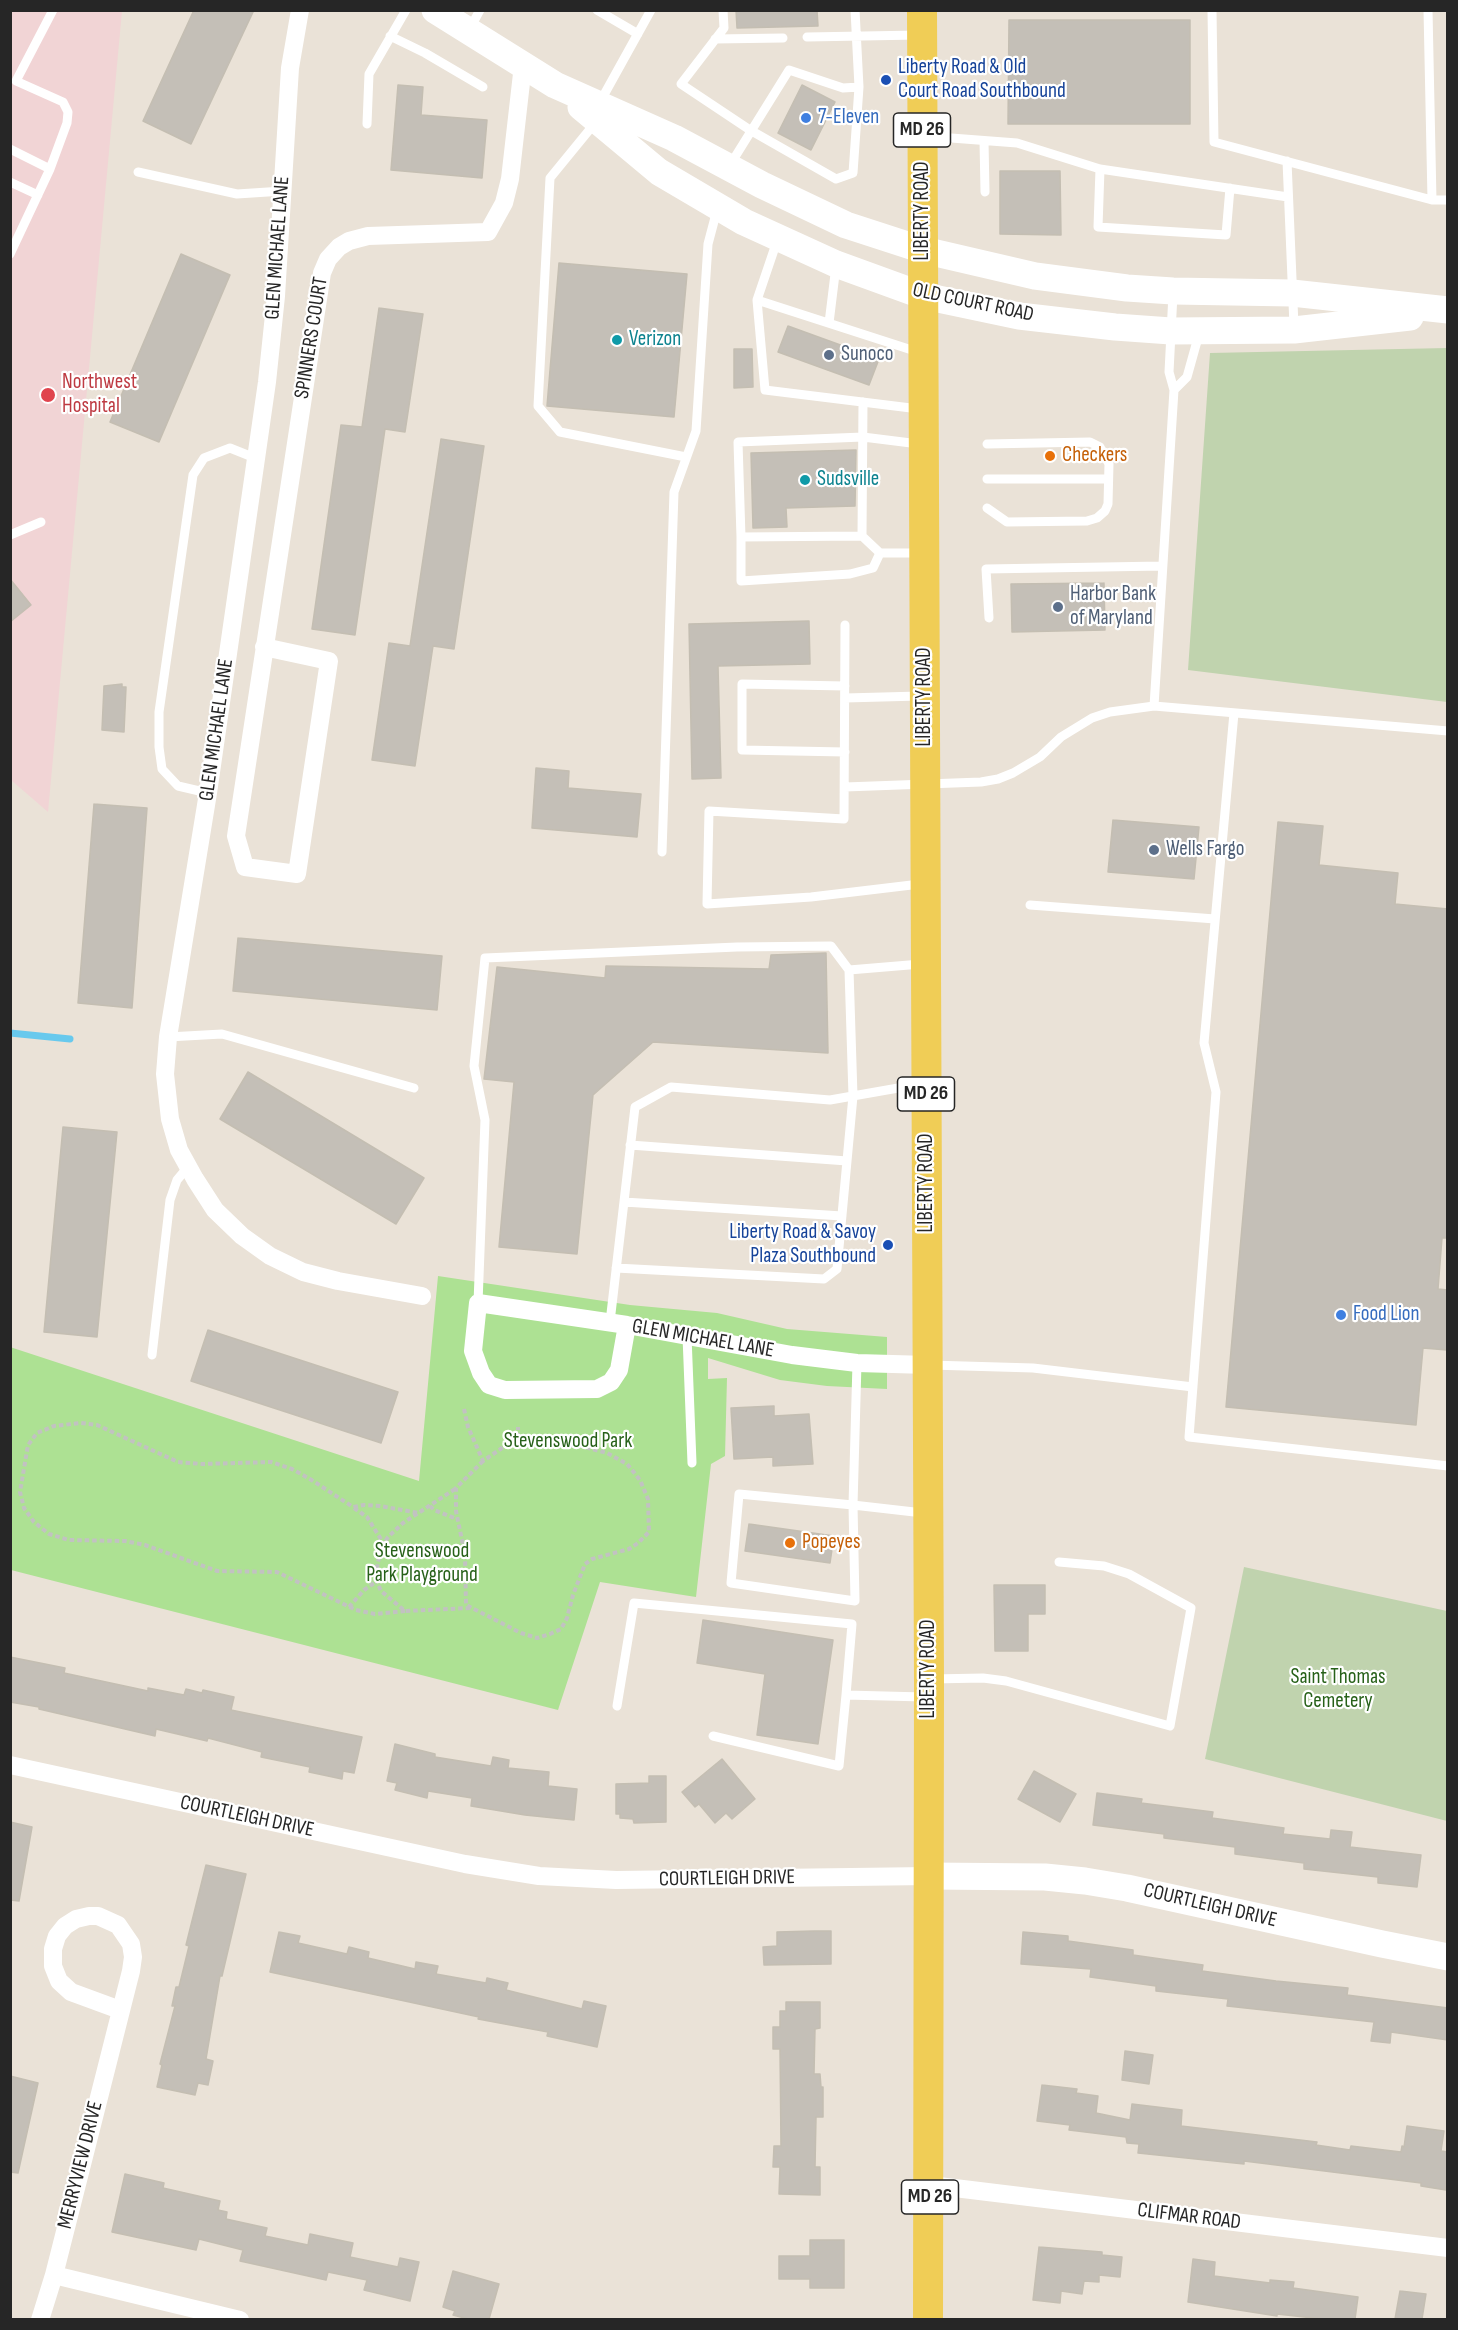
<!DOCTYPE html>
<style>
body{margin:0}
#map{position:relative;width:1458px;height:2330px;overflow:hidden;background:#eae2d7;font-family:"Sofia Sans Condensed",sans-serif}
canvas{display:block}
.frame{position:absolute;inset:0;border:12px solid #262626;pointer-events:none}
</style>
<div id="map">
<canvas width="1458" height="2330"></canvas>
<div class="frame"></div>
</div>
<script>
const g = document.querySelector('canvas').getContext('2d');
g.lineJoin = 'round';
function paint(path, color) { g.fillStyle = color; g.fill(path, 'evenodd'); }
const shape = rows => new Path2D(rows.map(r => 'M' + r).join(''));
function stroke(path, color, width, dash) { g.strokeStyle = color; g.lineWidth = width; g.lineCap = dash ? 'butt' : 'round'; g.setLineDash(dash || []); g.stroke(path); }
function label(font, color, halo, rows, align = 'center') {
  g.font = font + ' "Sofia Sans Condensed",sans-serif'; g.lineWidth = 4.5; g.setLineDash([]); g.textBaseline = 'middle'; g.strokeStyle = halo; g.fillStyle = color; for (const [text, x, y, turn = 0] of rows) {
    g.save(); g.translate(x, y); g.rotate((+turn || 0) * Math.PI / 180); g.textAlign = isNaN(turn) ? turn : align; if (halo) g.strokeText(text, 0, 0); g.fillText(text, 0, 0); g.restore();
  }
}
const medical = shape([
 [11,11,122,11,48,812,11,780]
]);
const green = shape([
 [438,1276,630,1305,717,1313,787,1329,887,1337,887,1389,827,1386,780,1380,708,1358,708,1379,727,1378,725,1456,711,1464,696,1597,600,1582,558,1710,11,1570,10,1347,419,1481]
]);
const cemetery = shape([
 [1447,348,1447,702,1188,670,1210,353],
 [1244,1567,1447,1611,1447,1821,1205,1759]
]);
const stream = shape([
 [10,1033,70,1039]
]);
const building = shape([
 [194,10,254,10,191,144,143,121,194,10],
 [736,10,817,10,818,26,737,28,736,10],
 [1009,20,1190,20,1190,124,1008,124,1009,20],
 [398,85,423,87,421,115,487,120,482,178,391,170,398,85],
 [802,85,835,102,811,150,778,133,802,85],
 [1000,171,1060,171,1061,235,1000,234,1000,171],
 [181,254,230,275,159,442,110,422,181,254],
 [559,263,687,274,674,417,547,406,559,263],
 [379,308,423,314,405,432,385,429,355,635,312,629,341,425,362,427,379,308],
 [788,326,879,359,869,385,778,352,788,326],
 [734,349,752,349,753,387,734,388,734,349],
 [441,439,484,446,454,649,433,646,415,766,372,760,389,643,410,646,441,439],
 [856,450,855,506,786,508,787,527,753,528,751,453,856,450],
 [10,579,31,605,10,622,10,579],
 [1104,583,1105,630,1012,632,1011,584,1104,583],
 [809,621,810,664,718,666,721,778,692,779,689,624,809,621],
 [122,684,122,687,126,687,124,732,102,730,104,686,122,684],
 [536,768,569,771,568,788,641,794,637,837,532,828,536,768],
 [94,804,147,808,132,1008,78,1003,94,804],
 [1113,820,1199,827,1194,879,1108,872,1113,820],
 [1278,822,1323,826,1319,865,1398,873,1395,904,1448,909,1448,1238,1442,1238,1438,1289,1448,1290,1448,1340,1447,1350,1423,1348,1416,1425,1226,1407,1278,822],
 [238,938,442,956,437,1010,233,991,238,938],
 [826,953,828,1053,653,1042,593,1095,577,1254,499,1247,514,1082,484,1079,497,967,605,978,606,966,769,969,771,955,826,953],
 [248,1072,424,1178,396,1224,220,1119,248,1072],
 [63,1127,117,1132,97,1337,44,1332,63,1127],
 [208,1330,398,1392,381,1443,191,1381,208,1330],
 [774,1406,774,1416,809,1414,813,1464,773,1466,773,1457,734,1459,731,1408,774,1406],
 [749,1524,834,1536,830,1563,745,1551,749,1524],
 [994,1585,1045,1585,1045,1614,1028,1614,1028,1651,995,1651,994,1585],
 [703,1620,833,1640,818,1744,757,1735,765,1674,697,1663,703,1620],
 [10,1657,65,1668,64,1673,148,1691,148,1688,184,1695,186,1689,202,1693,203,1690,234,1697,231,1710,362,1737,354,1773,343,1771,342,1779,309,1772,310,1767,261,1757,262,1752,208,1738,207,1741,156,1729,155,1736,39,1709,39,1707,10,1702,10,1657],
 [395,1744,435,1754,435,1757,491,1766,493,1757,509,1760,508,1768,549,1772,548,1786,577,1789,574,1820,525,1815,471,1806,472,1798,428,1791,427,1798,395,1790,397,1783,387,1781,395,1744],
 [722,1759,755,1799,732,1819,726,1813,715,1823,699,1804,695,1807,682,1792,722,1759],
 [1034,1771,1076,1794,1060,1822,1018,1799,1034,1771],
 [649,1776,666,1776,666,1822,634,1823,633,1819,620,1818,620,1814,616,1814,616,1784,649,1783,649,1776],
 [1097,1793,1142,1799,1141,1803,1213,1812,1212,1818,1284,1828,1283,1834,1330,1839,1331,1830,1352,1832,1350,1847,1421,1855,1417,1887,1378,1883,1378,1877,1304,1869,1304,1863,1235,1854,1235,1847,1164,1838,1164,1834,1093,1825,1097,1793],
 [10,1822,32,1827,19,1901,10,1900,10,1822],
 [206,1865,246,1874,222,1976,220,1976,206,2059,213,2061,208,2085,198,2083,195,2095,157,2087,162,2065,160,2064,175,2006,172,2006,176,1987,179,1987,189,1946,186,1945,206,1865],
 [814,1931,831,1931,831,1964,764,1965,763,1947,777,1946,777,1932,814,1931],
 [279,1932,300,1936,298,1943,347,1954,349,1947,369,1952,368,1958,415,1969,416,1962,438,1966,436,1974,486,1983,487,1978,508,1983,506,1990,582,2009,584,2001,606,2006,597,2047,547,2036,548,2032,478,2019,479,2017,270,1972,279,1932],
 [1023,1932,1068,1936,1068,1941,1133,1950,1133,1955,1203,1965,1202,1971,1276,1981,1348,1988,1347,1995,1448,2008,1448,2040,1391,2032,1390,2043,1371,2041,1374,2022,1227,2006,1228,1999,1156,1991,1156,1986,1090,1977,1091,1969,1021,1964,1023,1932],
 [786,2002,820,2002,820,2028,815,2029,814,2074,820,2074,821,2087,823,2087,823,2117,816,2117,815,2167,820,2167,820,2195,779,2194,780,2167,773,2167,774,2146,781,2146,780,2049,773,2049,773,2027,780,2027,780,2011,786,2011,786,2002],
 [1125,2051,1153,2055,1149,2084,1122,2080,1125,2051],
 [10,2076,38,2083,18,2173,10,2172,10,2076],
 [1042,2085,1077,2089,1076,2093,1098,2096,1096,2113,1130,2120,1132,2104,1182,2110,1181,2126,1317,2142,1316,2145,1350,2150,1351,2146,1401,2152,1402,2146,1404,2147,1407,2126,1444,2131,1441,2151,1448,2152,1446,2190,1421,2186,1421,2183,1244,2161,1244,2164,1138,2153,1139,2144,1127,2143,1126,2137,1069,2130,1070,2125,1037,2121,1042,2085],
 [125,2174,164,2183,163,2188,220,2201,218,2210,227,2212,226,2219,267,2228,265,2236,308,2245,310,2234,353,2243,350,2257,398,2267,400,2258,419,2262,410,2301,364,2290,367,2280,328,2272,326,2280,240,2261,243,2250,199,2239,196,2250,112,2232,125,2174],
 [810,2240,844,2240,844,2288,810,2288,810,2279,779,2279,779,2256,810,2256,810,2240],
 [1039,2247,1102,2252,1102,2255,1122,2257,1120,2277,1099,2275,1099,2282,1084,2281,1082,2294,1061,2291,1060,2303,1033,2300,1039,2247],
 [1193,2259,1215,2262,1214,2276,1270,2283,1270,2280,1294,2282,1293,2288,1358,2297,1355,2319,1322,2319,1277,2314,1277,2316,1188,2302,1193,2259],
 [453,2271,499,2284,489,2319,468,2319,453,2315,455,2311,443,2307,453,2271],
 [1400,2291,1426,2294,1422,2319,1395,2319,1400,2291]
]);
const path = shape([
 [464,1409,468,1427,483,1461,518,1437,518,1427],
 [483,1461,456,1488,456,1511,465,1555,466,1605,521,1633,537,1638,550,1634,561,1629,567,1618,573,1595,585,1564,592,1559,629,1549,638,1543,649,1532,648,1499,640,1480,627,1464,607,1453,581,1446,509,1443],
 [455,1489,403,1523,388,1537,381,1548,375,1577,381,1591,405,1611,470,1608],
 [430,1506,434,1510,457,1519],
 [354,1508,367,1517,384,1544],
 [349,1607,364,1590,377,1581],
 [405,1611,375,1614,356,1610,277,1572,217,1571,145,1545,125,1541,69,1540,49,1534,34,1522,24,1508,20,1492,28,1445,37,1433,54,1426,81,1423,97,1425,178,1462,202,1464,271,1462,292,1469,310,1479,353,1507,364,1505,380,1506,419,1513]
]);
const lane = shape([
 [597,10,638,34],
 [723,10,724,28,681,84,750,130,836,179,853,173,859,87],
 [1212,10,1214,142,1432,200,1448,200],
 [1428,10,1432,200],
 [469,30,480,10],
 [390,36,425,53,483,87],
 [807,37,919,35],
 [715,39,783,38],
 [600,102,651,10],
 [595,123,550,178,538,406,560,432,686,457],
 [367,124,369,74,406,10],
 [925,136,1017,143,1100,169,1288,197],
 [984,141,985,192],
 [10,149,50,169,67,123,68,112,63,102,16,81,53,10],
 [1287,161,1294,326],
 [730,165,789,70,843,88,859,87,855,10],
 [1100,169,1098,227,1226,235,1230,188],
 [138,172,237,194,283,191],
 [10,182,38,195],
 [777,241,757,300,918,352],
 [10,254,50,169],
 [1173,294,1169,372,1174,390,1187,377,1199,334],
 [757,300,765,390,919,409],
 [829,323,836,266],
 [919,444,863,437,738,442,741,537,862,536,880,553,921,553],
 [987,444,1090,442,1100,447,1109,464,1108,504,1105,511,1097,518,1087,521,1007,522,987,508],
 [987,479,1108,479],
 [10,535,41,522],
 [862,536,863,402],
 [741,537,741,581,850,574,873,568,880,553],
 [989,618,986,569,1162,566],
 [845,625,844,819,709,811,707,904,811,897,920,884],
 [845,698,920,696],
 [1154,706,1174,390],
 [1234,713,1204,1043,1216,1092,1189,1437,1448,1466],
 [845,752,742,750,742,684,845,686],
 [845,787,981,782,998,779,1013,773,1040,757,1061,737,1092,718,1110,712,1154,706,1448,731],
 [208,793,178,786,162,769,159,747,159,712,193,475,204,458,230,448,255,458],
 [662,852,674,492,696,431,708,244,717,210],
 [1030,905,1215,919],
 [168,1037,222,1034,414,1088],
 [630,1145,847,1161],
 [624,1202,842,1216],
 [616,1268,824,1279,837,1269,853,1096,849,970,921,964],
 [478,1303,485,1120,474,1066,485,958,737,947,831,946,849,970],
 [610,1322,635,1107,671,1087,830,1100,921,1084],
 [687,1336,692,1463],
 [152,1355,170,1200,177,1180,188,1167],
 [857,1363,853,1505,855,1601,731,1583,739,1494,853,1505,923,1513],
 [930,1365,1033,1368,1193,1387],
 [932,1679,983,1678,1006,1681,1170,1726,1191,1608,1129,1574,1104,1566,1059,1562],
 [617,1706,634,1603,852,1624,846,1695,924,1697],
 [713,1736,839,1766,846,1695]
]);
const street = shape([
 [300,10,290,68,276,296,267,382,208,793,168,1037,165,1074,170,1119,179,1150,195,1179,215,1210,242,1236,270,1256,303,1272,338,1281,422,1296],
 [264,647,329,661,297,874,245,867,236,836,322,273,328,259,339,247,349,241,368,236,488,232,504,203,510,179,523,65],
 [627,1325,619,1370,611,1382,597,1389,505,1390,489,1385,481,1373,473,1351,478,1303,627,1325,792,1355,857,1363,928,1365],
 [10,1765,396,1849,465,1864,539,1876,616,1880,929,1876],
 [930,2185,1448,2248],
 [54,2275,240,2320],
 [40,2320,54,2275,131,1971,133,1957,131,1944,118,1925,98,1916,89,1916,76,1919,65,1926,57,1936,53,1949,53,1966,59,1981,71,1992,120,2010]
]);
const secondary = shape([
 [435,10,555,85,674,138,762,185,846,225,923,250,1035,276,1127,288,1173,291,1292,293,1448,310],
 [581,107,659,172,744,222,836,264,924,296,1019,316,1115,327,1171,331,1294,330,1410,317],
 [929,1876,1045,1877,1085,1881,1127,1888,1382,1944,1448,1957]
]);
const primary = shape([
 [922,10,929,1680,928,2320]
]);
const markers = [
 [886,80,6,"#1a4fb4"],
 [806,118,6,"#3f7fe0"],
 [617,340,6,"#0f9aa8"],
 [829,355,6,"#5c6f8a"],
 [48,395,8,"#e0444e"],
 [1050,456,6,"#e8710a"],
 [805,480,6,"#0f9aa8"],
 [1058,607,6,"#5c6f8a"],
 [1154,850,6,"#5c6f8a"],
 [888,1245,6,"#1a4fb4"],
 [1341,1315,6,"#3f7fe0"],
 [790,1543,6,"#e8710a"]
];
const shields = [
 [922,130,57],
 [926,1094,57],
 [930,2197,57]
];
const shieldNames = [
 ["MD 26",922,130],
 ["MD 26",926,1094],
 ["MD 26",930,2197]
];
const transitNames = [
 ["Liberty Road & Old",898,68],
 ["Court Road Southbound",898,92],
 ["Liberty Road & Savoy",876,1233,"right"],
 ["Plaza Southbound",876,1257,"right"]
];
const shopNames = [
 ["7-Eleven",818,118],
 ["Food Lion",1353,1315]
];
const streetNames = [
 ["LIBERTY ROAD",923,211,-90],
 ["GLEN MICHAEL LANE",278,248,-86],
 ["OLD COURT ROAD",973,303,12],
 ["SPINNERS COURT",312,338,-81],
 ["LIBERTY ROAD",925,697,-90],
 ["GLEN MICHAEL LANE",217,730,-82],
 ["LIBERTY ROAD",927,1183,-90],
 ["GLEN MICHAEL LANE",703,1339,10],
 ["LIBERTY ROAD",929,1669,-90],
 ["COURTLEIGH DRIVE",247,1817,12],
 ["COURTLEIGH DRIVE",727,1879,-1],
 ["COURTLEIGH DRIVE",1210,1906,13],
 ["MERRYVIEW DRIVE",81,2165,-76],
 ["CLIFMAR ROAD",1189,2217,7]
];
const cultureNames = [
 ["Verizon",629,340],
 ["Sudsville",817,480]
];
const serviceNames = [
 ["Sunoco",841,355],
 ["Harbor Bank",1070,595],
 ["of Maryland",1070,619],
 ["Wells Fargo",1166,850]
];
const healthNames = [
 ["Northwest",62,383],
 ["Hospital",62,407]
];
const foodNames = [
 ["Checkers",1062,456],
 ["Popeyes",802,1543]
];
const parkNames = [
 ["Stevenswood Park",568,1442],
 ["Stevenswood",422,1552],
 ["Park Playground",422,1576],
 ["Saint Thomas",1338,1678],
 ["Cemetery",1338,1702]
];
paint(medical, '#f1d4d5');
paint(green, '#ade193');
paint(cemetery, '#c0d3ae');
stroke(stream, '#68c9ed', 7);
paint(building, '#c4bfb7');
stroke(building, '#c4beb2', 1.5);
stroke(path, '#c2c2c2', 4, [4.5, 3]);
stroke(lane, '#fff', 9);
stroke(street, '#fff', 18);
stroke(secondary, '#fff', 27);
stroke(primary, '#f0cd56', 30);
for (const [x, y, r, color] of markers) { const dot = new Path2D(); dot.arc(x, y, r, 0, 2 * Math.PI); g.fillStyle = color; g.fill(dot); stroke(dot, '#fff', 2); }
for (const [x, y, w] of shields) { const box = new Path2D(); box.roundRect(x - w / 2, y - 17, w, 34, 4.5); g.fillStyle = '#fff'; g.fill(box); stroke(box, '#262626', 1.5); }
label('bold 20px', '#262626', null, shieldNames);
label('21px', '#164399', '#fff', transitNames, 'left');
label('21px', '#366cbe', '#fff', shopNames, 'left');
label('21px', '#262626', '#fff', streetNames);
label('21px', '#0d838f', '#fff', cultureNames, 'left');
label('21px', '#4e5e75', '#fff', serviceNames, 'left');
label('21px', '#be3a42', '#fff', healthNames, 'left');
label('21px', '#c56008', '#fff', foodNames, 'left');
label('21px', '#276119', '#fff', parkNames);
</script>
